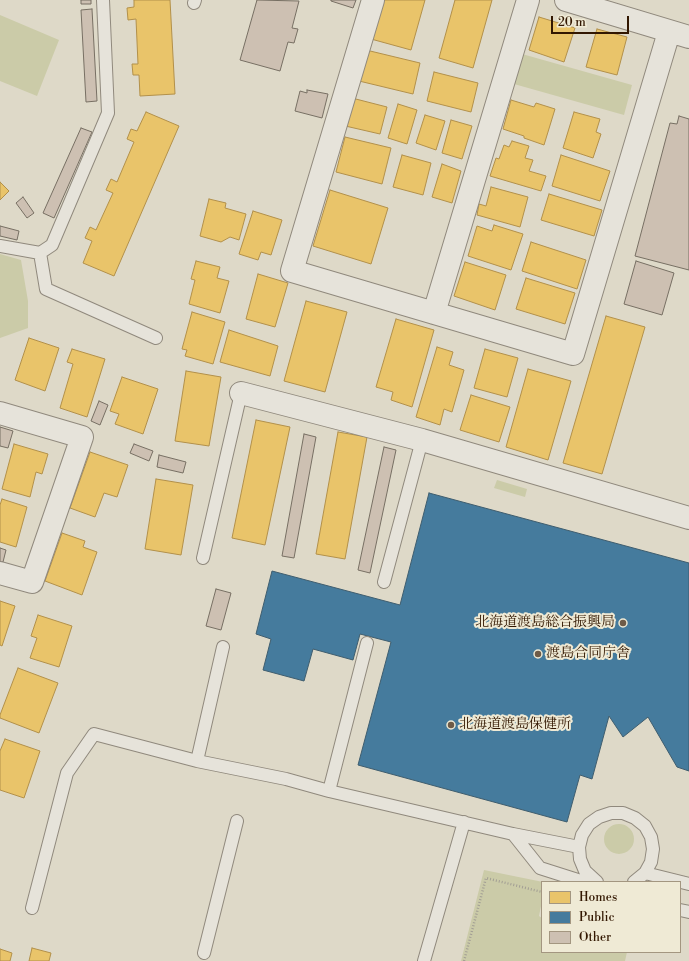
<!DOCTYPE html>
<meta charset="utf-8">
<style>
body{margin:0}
#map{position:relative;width:689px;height:961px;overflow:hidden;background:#ded9c8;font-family:"Libre Bodoni",serif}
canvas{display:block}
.legend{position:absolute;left:541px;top:881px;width:140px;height:72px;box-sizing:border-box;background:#efead5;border:1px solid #a39680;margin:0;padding:5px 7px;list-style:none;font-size:12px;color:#321701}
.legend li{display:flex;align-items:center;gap:8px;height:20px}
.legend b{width:20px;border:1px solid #a39680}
.scale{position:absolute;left:551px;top:16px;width:78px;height:18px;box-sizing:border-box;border:2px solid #321701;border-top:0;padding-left:5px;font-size:12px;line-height:14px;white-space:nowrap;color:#321701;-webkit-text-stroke:3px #efead5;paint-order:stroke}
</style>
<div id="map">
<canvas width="689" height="961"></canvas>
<ul class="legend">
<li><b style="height:11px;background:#e9c46a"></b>Homes</li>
<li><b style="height:11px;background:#457b9d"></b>Public</li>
<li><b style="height:11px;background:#cdc0b2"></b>Other</li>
</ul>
<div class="scale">20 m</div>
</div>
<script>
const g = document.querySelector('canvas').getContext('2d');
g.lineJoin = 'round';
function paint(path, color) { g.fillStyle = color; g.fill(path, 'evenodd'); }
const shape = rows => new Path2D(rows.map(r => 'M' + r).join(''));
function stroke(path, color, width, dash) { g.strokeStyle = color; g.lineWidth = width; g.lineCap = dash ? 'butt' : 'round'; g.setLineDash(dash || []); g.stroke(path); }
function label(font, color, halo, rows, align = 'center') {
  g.font = font + ' "Libre Bodoni","Noto Serif JP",serif'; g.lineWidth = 4; g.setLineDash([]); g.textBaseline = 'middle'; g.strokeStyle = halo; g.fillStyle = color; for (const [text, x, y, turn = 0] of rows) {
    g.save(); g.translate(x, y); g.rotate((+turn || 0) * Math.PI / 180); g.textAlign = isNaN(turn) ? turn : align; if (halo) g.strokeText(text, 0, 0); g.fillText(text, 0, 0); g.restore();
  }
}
const green = shape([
 [0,15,59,40,37,96,0,81],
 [522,54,632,85,624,115,514,84],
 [0,254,21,260,28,301,28,328,0,338],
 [497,480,527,489,525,497,494,488],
 '604 839a15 15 0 1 1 30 0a15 15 0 1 1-30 0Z',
 [484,870,543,882,542,901,539,916,542,918,542,952,627,952,625,961,461,961]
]);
const homes = shape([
 [134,0,170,0,175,94,140,96,139,75,133,75,132,64,138,64,136,19,128,20,127,8,134,7,134,0],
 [383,0,425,0,411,50,371,39,383,0],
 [455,0,492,0,473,68,439,58,455,0],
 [539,17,575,28,564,62,529,50,539,17],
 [597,29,627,37,617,75,586,67,597,29],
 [366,50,420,63,413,94,359,81,366,50],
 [434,72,478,83,471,112,427,101,434,72],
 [348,97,387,107,380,134,341,125,348,97],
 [511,100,534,107,536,103,555,109,544,145,524,138,524,136,503,129,511,100],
 [398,104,417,110,407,144,388,138,398,104],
 [146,112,179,126,114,276,83,263,92,241,85,238,90,227,96,230,113,193,106,190,111,179,117,182,134,142,127,139,131,129,137,131,146,112],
 [574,112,600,119,596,132,601,134,593,158,563,148,574,112],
 [425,115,445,121,436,150,416,143,425,115],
 [451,120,472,126,462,159,442,153,451,120],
 [345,137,391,148,382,184,336,172,345,137],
 [512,141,529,146,525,158,533,160,529,171,546,176,541,191,490,176,496,158,499,159,504,145,509,147,512,141],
 [402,155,431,163,423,195,393,187,402,155],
 [561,155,610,171,600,201,552,186,561,155],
 [442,164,461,171,452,203,432,197,442,164],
 [0,182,9,191,0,200,0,182],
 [491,187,528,197,520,227,477,215,479,204,486,206,491,187],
 [330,190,388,208,371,264,313,246,330,190],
 [549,194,602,210,594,236,541,220,549,194],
 [209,199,226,203,225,208,246,214,239,240,230,237,221,242,200,236,209,199],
 [253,211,282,220,271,255,261,252,258,260,239,254,253,211],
 [494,225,523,234,511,270,468,256,477,226,492,231,494,225],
 [531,242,586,260,577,289,522,271,531,242],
 [196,261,220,267,217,278,229,281,220,313,189,304,195,280,191,279,196,261],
 [465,262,506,275,495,310,454,296,465,262],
 [258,274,288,283,275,327,246,319,258,274],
 [526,278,575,293,565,324,516,309,526,278],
 [306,301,347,312,325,392,284,381,306,301],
 [192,312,225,322,213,364,185,356,187,350,182,349,192,312],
 [606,316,645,327,602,474,563,463,606,316],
 [396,319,434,330,412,407,391,400,393,392,376,387,396,319],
 [229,330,278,346,270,376,220,362,229,330],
 [29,338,59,348,45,391,15,380,29,338],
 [437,347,453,352,449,365,464,370,452,412,444,409,440,425,416,417,437,347],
 [72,349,105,359,87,417,60,408,73,364,67,362,72,349],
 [485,349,518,358,507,397,474,388,485,349],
 [528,369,571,381,548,460,506,447,528,369],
 [186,371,221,377,209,446,175,441,186,371],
 [122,377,158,389,143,434,115,424,119,414,110,411,122,377],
 [471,395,510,407,499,442,460,430,471,395],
 [256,420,290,427,265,545,232,538,256,420],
 [338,432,367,437,345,559,316,554,338,432],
 [14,444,48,454,42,474,36,472,30,497,2,489,14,444],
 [90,452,128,465,117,497,104,493,95,517,70,508,90,452],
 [156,479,193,485,181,555,145,549,156,479],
 [2,499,27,507,16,547,0,542,0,505,2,499],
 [62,533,85,541,83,547,97,552,82,595,45,581,62,533],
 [0,601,15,606,2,646,0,645,0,601],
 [38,615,72,626,59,667,30,658,37,638,31,636,38,615],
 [18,668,58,683,39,733,0,718,0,715,18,668],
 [5,739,40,751,24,798,0,790,0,751,5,739],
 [32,948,51,953,49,961,29,961,32,948],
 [0,949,12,953,10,961,0,961,0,949]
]);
const public = shape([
 [429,493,689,563,689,771,677,767,648,717,623,737,609,716,592,779,580,775,567,822,358,765,391,642,360,634,353,660,313,649,304,681,263,670,271,639,256,634,272,571,400,605,429,493]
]);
const building = shape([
 [81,0,91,0,91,4,81,4,81,0],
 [257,0,299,1,292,28,298,29,294,43,288,42,280,71,240,60,257,0],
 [331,0,356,0,353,8,331,1,331,0],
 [92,9,97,101,86,102,81,10,92,9],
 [307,90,328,94,322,118,295,111,300,91,307,93,307,90],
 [679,116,689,119,689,270,635,256,670,123,677,124,679,116],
 [81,128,92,132,54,218,43,213,81,128],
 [23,197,34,213,27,218,16,203,23,197],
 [0,226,19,231,17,240,0,236,0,226],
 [636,261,674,273,662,315,624,304,636,261],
 [99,401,108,405,100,425,91,421,99,401],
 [0,427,13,431,8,448,0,446,0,427],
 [304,434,316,437,294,558,282,556,304,434],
 [134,444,153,451,149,461,130,453,134,444],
 [384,447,396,450,370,573,358,570,384,447],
 [159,455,186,462,183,473,157,467,159,455],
 [0,548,6,550,3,562,0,562,0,548],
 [216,589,231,593,221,630,206,626,216,589]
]);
const path = shape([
 [464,961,486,878,542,892]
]);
const service = shape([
 [194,3,195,0],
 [0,246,40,253,52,245,108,113,103,0],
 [40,253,46,289,156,338],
 [203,558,241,393],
 [384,582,422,440],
 [197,761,223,647],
 [329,791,367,643],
 [513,834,540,868,584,882],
 [645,873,689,884],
 [597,882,585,871,580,859,579,847,582,835,589,824,599,817,611,813,623,813,635,818,645,826,651,837,653,849,651,862,645,873,634,882],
 [32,908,67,773,94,734,197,761,286,779,329,791,513,834,579,847],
 [680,910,689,912],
 [204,953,237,821],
 [424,961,464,822]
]);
const minor = shape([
 [373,0,292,271,573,354,669,32],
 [566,0,689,37],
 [434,313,528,0],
 [241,393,422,440,689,518],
 [0,413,82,437,32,582,0,573]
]);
const markers = [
 [623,623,4,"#6e5b47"],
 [538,654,4,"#6e5b47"],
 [451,725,4,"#6e5b47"]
];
const poiNames = [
 ["北海道渡島総合振興局",615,623,"right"],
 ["渡島合同庁舎",546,654],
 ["北海道渡島保健所",459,725]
];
paint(green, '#cbcba8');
paint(homes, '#e9c46a');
stroke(homes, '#b2904a', 1);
paint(public, '#457b9d');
stroke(public, '#3f5d6e', 1);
paint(building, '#cdc0b2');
stroke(building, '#776f63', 1);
stroke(service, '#90897d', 14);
stroke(minor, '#90897d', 24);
stroke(path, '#a29e94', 2.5, [1, 2]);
stroke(service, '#e6e3da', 12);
stroke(minor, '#e6e3da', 22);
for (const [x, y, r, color] of markers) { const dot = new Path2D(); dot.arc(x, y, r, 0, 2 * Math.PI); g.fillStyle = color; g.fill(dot); stroke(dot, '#efead5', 1.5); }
label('14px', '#321701', '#efead5', poiNames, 'left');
</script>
